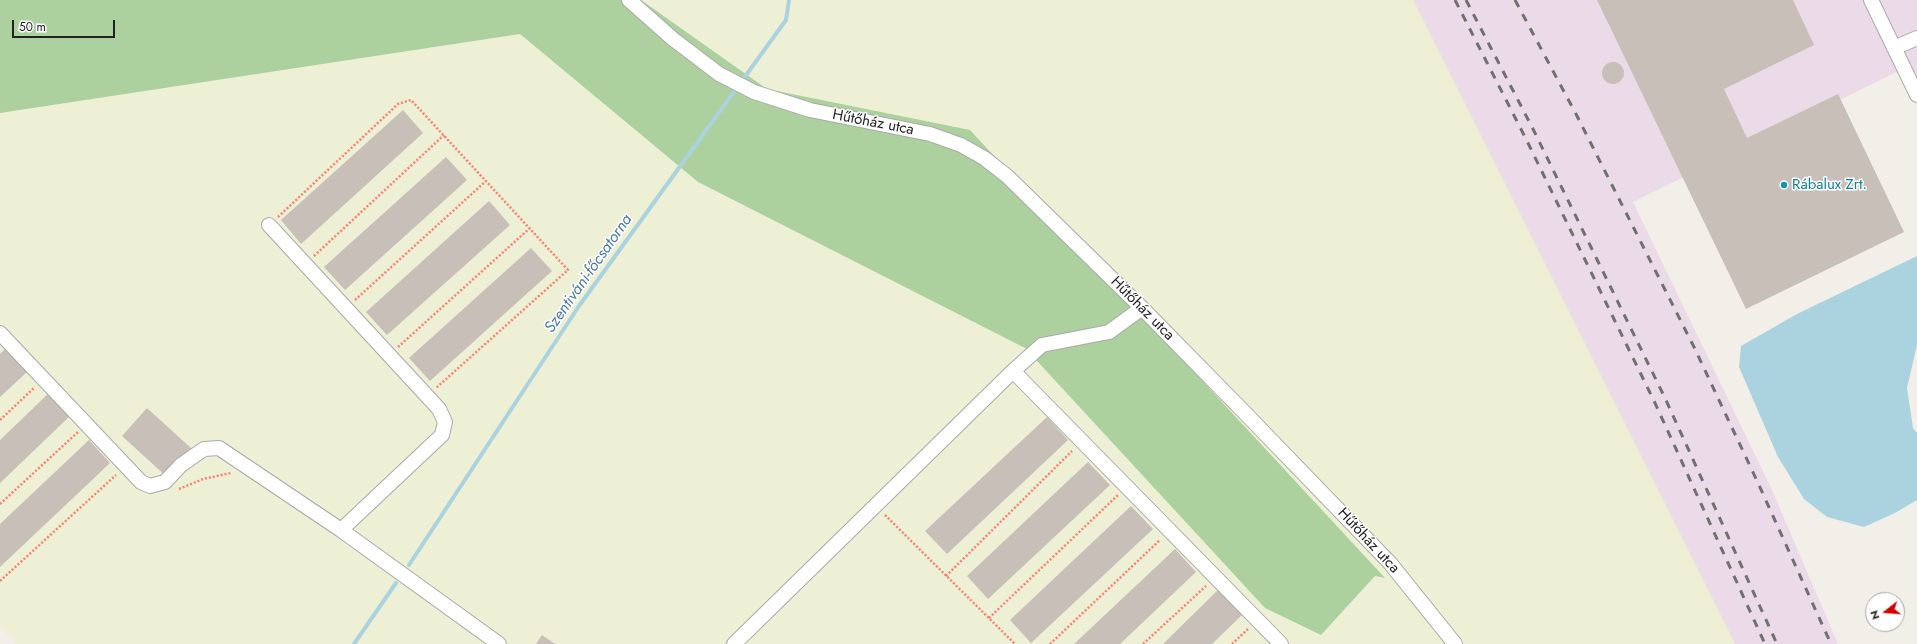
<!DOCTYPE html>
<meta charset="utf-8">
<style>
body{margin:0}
#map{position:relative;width:1917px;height:644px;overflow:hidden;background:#f2efe9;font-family:Jost,sans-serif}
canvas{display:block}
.north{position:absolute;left:1865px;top:592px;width:40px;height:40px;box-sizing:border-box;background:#fff;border:1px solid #a7a7a7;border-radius:50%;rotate:253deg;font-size:11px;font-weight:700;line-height:16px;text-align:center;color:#222}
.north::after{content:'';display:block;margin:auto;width:14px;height:18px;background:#d40000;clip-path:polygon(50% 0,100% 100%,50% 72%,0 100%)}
.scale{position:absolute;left:12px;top:20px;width:103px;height:18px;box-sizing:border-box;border:2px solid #222;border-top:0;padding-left:5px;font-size:12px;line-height:14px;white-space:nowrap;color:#222;-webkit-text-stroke:3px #fff;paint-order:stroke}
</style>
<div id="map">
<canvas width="1917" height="644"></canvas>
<div class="north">N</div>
<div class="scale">50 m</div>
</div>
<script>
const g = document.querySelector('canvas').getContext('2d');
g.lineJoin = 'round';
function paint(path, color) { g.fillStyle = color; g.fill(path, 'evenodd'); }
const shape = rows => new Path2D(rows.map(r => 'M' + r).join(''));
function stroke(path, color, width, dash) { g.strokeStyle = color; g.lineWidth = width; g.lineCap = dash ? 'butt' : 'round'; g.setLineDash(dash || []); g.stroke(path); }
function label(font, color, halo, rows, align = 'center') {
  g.font = font + ' Jost,sans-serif'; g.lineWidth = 3; g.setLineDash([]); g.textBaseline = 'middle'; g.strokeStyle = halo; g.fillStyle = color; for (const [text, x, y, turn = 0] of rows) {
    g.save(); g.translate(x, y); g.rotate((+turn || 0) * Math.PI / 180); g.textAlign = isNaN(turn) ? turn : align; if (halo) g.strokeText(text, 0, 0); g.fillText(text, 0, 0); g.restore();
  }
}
const industrial = shape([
 [1413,0,1917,0,1917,82,1909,66,1633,202,1772,490,1838,644,1735,644]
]);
const farmland = shape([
 [641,0,1413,0,1735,644,16,644,0,627,0,113,520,34,698,182,1025,348,1265,608,1321,635,1375,576,1384,578,767,89]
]);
const forest = shape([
 [0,0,641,0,767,89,970,130,1385,578,1375,576,1321,635,1265,608,1025,348,698,182,520,34,0,113]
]);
const water = shape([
 [1917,256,1917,345,1907,388,1913,428,1917,433,1917,500,1895,513,1864,527,1827,517,1804,499,1778,457,1739,367,1741,346,1797,314]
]);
const stream = shape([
 [409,565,579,306,786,20,789,0],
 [354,644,396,583]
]);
const building = shape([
 [1597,0,1793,0,1814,45,1724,89,1747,138,1838,94,1904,232,1746,309],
 '1602 73a11 11 0 1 1 22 0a11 11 0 1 1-22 0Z',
 [403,110,423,133,301,244,281,220],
 [446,157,467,180,345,290,324,267],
 [489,201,510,225,387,335,366,312],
 [531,248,552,271,430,381,409,358],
 [5,349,27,372,0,397,0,354],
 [49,393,70,416,0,483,0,440],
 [147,408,192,449,167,477,122,436],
 [1047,417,1068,440,947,554,925,531],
 [89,440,110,463,0,567,0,524],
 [1088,462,1110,485,988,599,967,576],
 [1131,506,1153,529,1031,643,1010,620],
 [1175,549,1196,572,1120,644,1074,644],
 [1218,590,1242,615,1212,644,1163,644],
 [542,635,555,644,536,644]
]);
const path = shape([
 [278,217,398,104,411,100,568,270,436,388],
 [314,256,444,135],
 [355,300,486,181],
 [398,347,530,228],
 [0,420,35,387],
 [179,489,203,479,231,473],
 [0,504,78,432],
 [885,515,1015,644],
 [946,576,1072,451],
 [0,581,116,475],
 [989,618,1118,495],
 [1050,644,1160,540],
 [1143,644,1206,586],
 [1232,644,1248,629]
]);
const minor = shape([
 [629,0,673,39,719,74,754,92,810,110,930,134,961,145,984,158,1007,176,1142,308,1244,412,1390,563,1455,644],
 [1871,0,1917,95],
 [1894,48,1917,38],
 [269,225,439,409,445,422,442,435,341,530],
 [0,333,141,482,150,486,165,482,181,465,204,449,219,448,341,530,499,644],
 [1013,371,1281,644],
 [734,644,1013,371,1042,345,1109,332,1142,308]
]);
const rail = shape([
 [1455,0,1525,137,1655,403,1765,644],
 [1466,0,1533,129,1665,398,1777,644],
 [1515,0,1576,114,1694,347,1758,483,1831,644]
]);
const markers = [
 [1784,185,4,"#0f9aa8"]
];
const streetNames = [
 ["Hűtőház utca",873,123,11],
 ["Hűtőház utca",1142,309,45],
 ["Hűtőház utca",1368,541,47]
];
const cultureNames = [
 ["Rábalux Zrt.",1792,185]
];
const waterNames = [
 ["Szentiváni-főcsatorna",589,274,-55]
];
paint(industrial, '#ebdbe8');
paint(farmland, '#eef0d5');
paint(forest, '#add19e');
paint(water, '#aad3df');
stroke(stream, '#aad3df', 4);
paint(building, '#c7bfb8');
stroke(minor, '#a9a9a9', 16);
stroke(path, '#fa8072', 2.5, [2, 2]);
stroke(minor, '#fff', 14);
stroke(rail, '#707070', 3, [8, 8]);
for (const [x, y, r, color] of markers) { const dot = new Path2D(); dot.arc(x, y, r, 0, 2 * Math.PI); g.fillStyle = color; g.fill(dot); stroke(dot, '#fff', 1.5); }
label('15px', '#222', '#fff', streetNames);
label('15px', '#0d838f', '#fff', cultureNames, 'left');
label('italic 16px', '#4a7aab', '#fff', waterNames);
</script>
